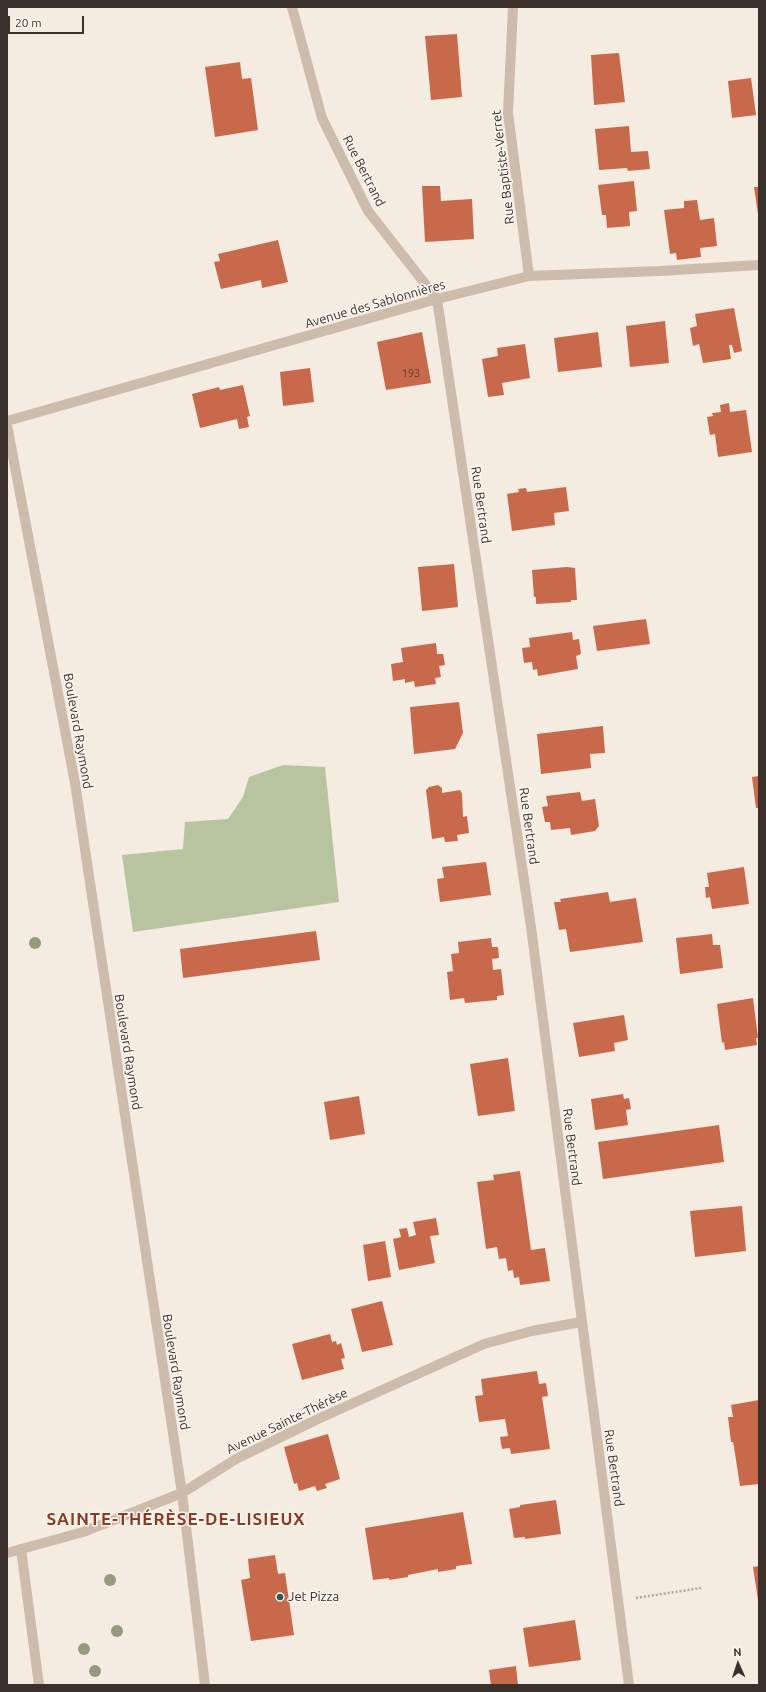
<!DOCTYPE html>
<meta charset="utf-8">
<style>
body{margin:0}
#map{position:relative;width:766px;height:1692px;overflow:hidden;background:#f4ebe1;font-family:Ubuntu,sans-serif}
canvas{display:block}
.frame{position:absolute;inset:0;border:8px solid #3b302b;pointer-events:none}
.north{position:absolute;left:718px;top:1644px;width:40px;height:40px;-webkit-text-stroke:3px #fbf5ee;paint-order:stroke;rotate:357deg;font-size:11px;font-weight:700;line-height:16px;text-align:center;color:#3b302b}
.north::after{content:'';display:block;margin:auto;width:14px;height:18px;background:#3b302b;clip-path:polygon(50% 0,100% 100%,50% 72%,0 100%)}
.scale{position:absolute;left:8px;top:16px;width:76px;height:18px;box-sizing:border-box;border:2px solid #3b302b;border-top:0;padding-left:5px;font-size:12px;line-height:14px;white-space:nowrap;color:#3b302b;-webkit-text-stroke:3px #fbf5ee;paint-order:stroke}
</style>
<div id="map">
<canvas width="766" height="1692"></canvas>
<div class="frame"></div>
<div class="north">N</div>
<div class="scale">20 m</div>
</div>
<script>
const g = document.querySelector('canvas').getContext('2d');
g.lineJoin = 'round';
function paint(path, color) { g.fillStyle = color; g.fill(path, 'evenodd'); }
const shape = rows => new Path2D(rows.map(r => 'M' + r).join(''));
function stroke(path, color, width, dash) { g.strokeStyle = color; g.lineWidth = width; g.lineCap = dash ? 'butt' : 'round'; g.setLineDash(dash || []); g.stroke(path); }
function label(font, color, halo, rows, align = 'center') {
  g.font = font + ' Ubuntu,sans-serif'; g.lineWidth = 3; g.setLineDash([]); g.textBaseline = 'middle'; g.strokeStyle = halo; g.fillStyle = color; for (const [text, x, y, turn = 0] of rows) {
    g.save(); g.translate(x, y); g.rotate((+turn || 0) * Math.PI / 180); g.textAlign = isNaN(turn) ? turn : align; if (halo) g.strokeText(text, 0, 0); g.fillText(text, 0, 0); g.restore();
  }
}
const green = shape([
 [283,765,325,767,339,902,133,932,122,855,183,849,185,822,228,819,243,797,249,777]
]);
const building = shape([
 [457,34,462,97,431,100,425,36],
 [619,53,625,102,594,105,591,55],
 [240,62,242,79,251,78,258,130,215,137,205,67],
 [751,78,756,115,732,118,728,81],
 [629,126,631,152,648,151,650,169,628,171,627,168,599,170,595,129],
 [634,181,637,211,629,212,630,226,607,228,606,215,602,215,598,185],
 [422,186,440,186,441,201,472,199,474,239,425,242],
 [754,187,759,187,759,214,758,214],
 [697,200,700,220,714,218,717,246,700,248,701,257,677,260,676,253,670,254,664,210,684,208,684,201],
 [278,240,288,282,262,288,261,280,221,289,214,262,220,261,218,254],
 [734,308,742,351,734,353,732,345,729,345,731,359,703,363,699,344,693,346,690,328,697,326,695,314],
 [665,321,669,363,630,367,626,326],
 [422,332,431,383,386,390,377,342],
 [598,332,602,367,558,372,554,338],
 [525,344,530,378,502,383,504,395,488,397,482,359,498,356,497,348],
 [310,368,314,402,283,406,280,372],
 [243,385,250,416,247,417,249,427,239,429,237,419,200,428,192,394,219,387,220,390],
 [729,403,730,412,746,410,752,452,718,457,715,434,710,435,707,417,713,416,712,413,721,412,720,405],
 [566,487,569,511,554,513,555,525,512,531,507,494,519,492,518,489,526,488,527,492],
 [454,564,458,607,422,611,418,567],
 [567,567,575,568,577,600,571,600,571,602,536,604,536,597,534,597,532,570],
 [646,619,650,644,597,651,593,626],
 [572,632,573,640,579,639,581,654,576,656,578,669,538,676,537,669,533,670,532,662,524,663,522,648,530,647,529,638],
 [436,643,437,654,443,654,445,665,439,666,441,677,435,678,436,684,415,687,414,681,405,683,405,679,393,681,391,664,403,662,401,648],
 [459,702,463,733,455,749,414,754,410,707],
 [603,726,605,753,590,754,591,768,541,774,537,734],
 [759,776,759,808,756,808,752,777],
 [438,785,442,788,442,793,460,790,462,794,463,817,467,816,469,833,457,835,458,841,445,842,444,837,432,839,426,790,429,787],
 [580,792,582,801,595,799,599,826,595,831,571,835,570,828,551,830,550,822,545,822,542,807,548,806,546,796],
 [486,862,491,895,440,902,437,879,444,878,442,867],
 [744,867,749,904,712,909,710,897,706,898,705,887,709,887,707,873],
 [608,892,610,902,636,898,643,942,570,952,566,929,559,930,554,902,561,902,560,899],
 [316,931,320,960,183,978,180,949],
 [712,934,713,945,720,945,723,968,680,974,676,938],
 [491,938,492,947,498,947,499,958,492,959,493,970,501,969,504,995,497,996,497,1000,465,1003,464,998,450,1000,447,972,453,971,451,954,459,953,458,942],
 [753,998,758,1038,756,1038,757,1045,725,1050,724,1042,722,1043,717,1004],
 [624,1015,628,1040,614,1043,615,1051,579,1057,573,1023],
 [508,1058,515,1111,478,1116,470,1064],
 [623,1094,624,1099,629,1098,631,1109,626,1110,628,1125,595,1130,591,1099],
 [359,1096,365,1134,330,1140,324,1102],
 [719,1125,724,1162,603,1179,598,1142],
 [520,1171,531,1250,545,1248,550,1281,520,1285,519,1277,514,1278,513,1270,508,1271,506,1258,499,1259,497,1247,486,1249,477,1182,494,1180,493,1175],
 [742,1206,746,1251,695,1257,690,1211],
 [436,1218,439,1235,430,1236,435,1263,399,1270,393,1239,401,1237,399,1229,407,1228,409,1237,416,1235,413,1222],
 [385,1241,391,1277,368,1281,363,1245],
 [382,1301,393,1345,362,1352,351,1309],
 [330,1334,332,1342,336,1341,337,1345,341,1343,345,1358,341,1359,344,1369,302,1380,292,1344],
 [537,1371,539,1384,546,1383,548,1396,542,1397,550,1449,511,1454,510,1448,502,1449,500,1437,508,1436,505,1419,479,1422,475,1396,483,1395,481,1379],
 [759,1400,759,1484,740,1486,734,1447,733,1442,731,1442,728,1417,733,1417,731,1405],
 [328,1434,340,1479,325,1484,327,1488,317,1491,315,1486,299,1491,297,1483,294,1484,284,1447],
 [556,1500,561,1534,525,1539,525,1537,514,1538,509,1509,520,1507,520,1505],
 [463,1512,472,1564,456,1566,456,1569,438,1572,438,1569,408,1575,408,1577,389,1580,389,1578,373,1580,365,1528],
 [275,1555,278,1574,285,1573,294,1635,251,1641,241,1580,250,1578,248,1559],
 [759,1566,759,1600,758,1600,753,1567],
 [575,1620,581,1660,529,1667,523,1628],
 [516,1666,518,1685,491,1685,489,1670]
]);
const path = shape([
 [636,1598,701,1588]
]);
const minor = shape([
 [292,7,322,118,368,211,437,299,531,927,629,1685],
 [513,7,508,113,529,276],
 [7,421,437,299,529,276,660,271,759,265],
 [7,425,75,783,182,1493,205,1685],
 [21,1549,39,1685],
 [7,1553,83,1532,182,1493,236,1459,318,1419,484,1344,532,1331,581,1322]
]);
const trees = [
 [35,943],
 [110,1580],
 [117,1631],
 [84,1649],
 [95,1671]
];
const markers = [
 [280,1597,4,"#1f5a5e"]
];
const numberNames = [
 ["193",411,373]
];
const streetNames = [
 ["Rue Baptiste-Verret",503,167,-97],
 ["Rue Bertrand",364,171,63],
 ["Avenue des Sablonnières",375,304,-16],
 ["Rue Bertrand",481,505,82],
 ["Boulevard Raymond",78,731,80],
 ["Rue Bertrand",529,826,82],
 ["Boulevard Raymond",128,1052,81],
 ["Rue Bertrand",572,1147,83],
 ["Boulevard Raymond",176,1372,81],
 ["Avenue Sainte-Thérèse",287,1421,-26],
 ["Rue Bertrand",614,1468,82]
];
const poiNames = [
 ["Jet Pizza",288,1597]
];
const districtNames = [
 ["SAINTE-THÉRÈSE-DE-LISIEUX",176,1519]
];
paint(green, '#b8c4a0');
paint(building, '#c8694b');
stroke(path, '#b9a596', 2.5, [2, 2]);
stroke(minor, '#cdbbac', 10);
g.fillStyle = '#969b7f';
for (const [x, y] of trees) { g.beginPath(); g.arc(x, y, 6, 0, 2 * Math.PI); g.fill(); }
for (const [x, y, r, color] of markers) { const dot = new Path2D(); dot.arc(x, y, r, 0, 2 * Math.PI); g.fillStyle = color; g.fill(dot); stroke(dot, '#fbf5ee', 1.5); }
label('11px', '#5e3e33', null, numberNames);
label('13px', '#3b302b', '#fbf5ee', streetNames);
label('13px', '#3b302b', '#fbf5ee', poiNames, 'left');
g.letterSpacing = '1px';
label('bold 17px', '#8c3b22', '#fbf5ee', districtNames);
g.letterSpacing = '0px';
</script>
